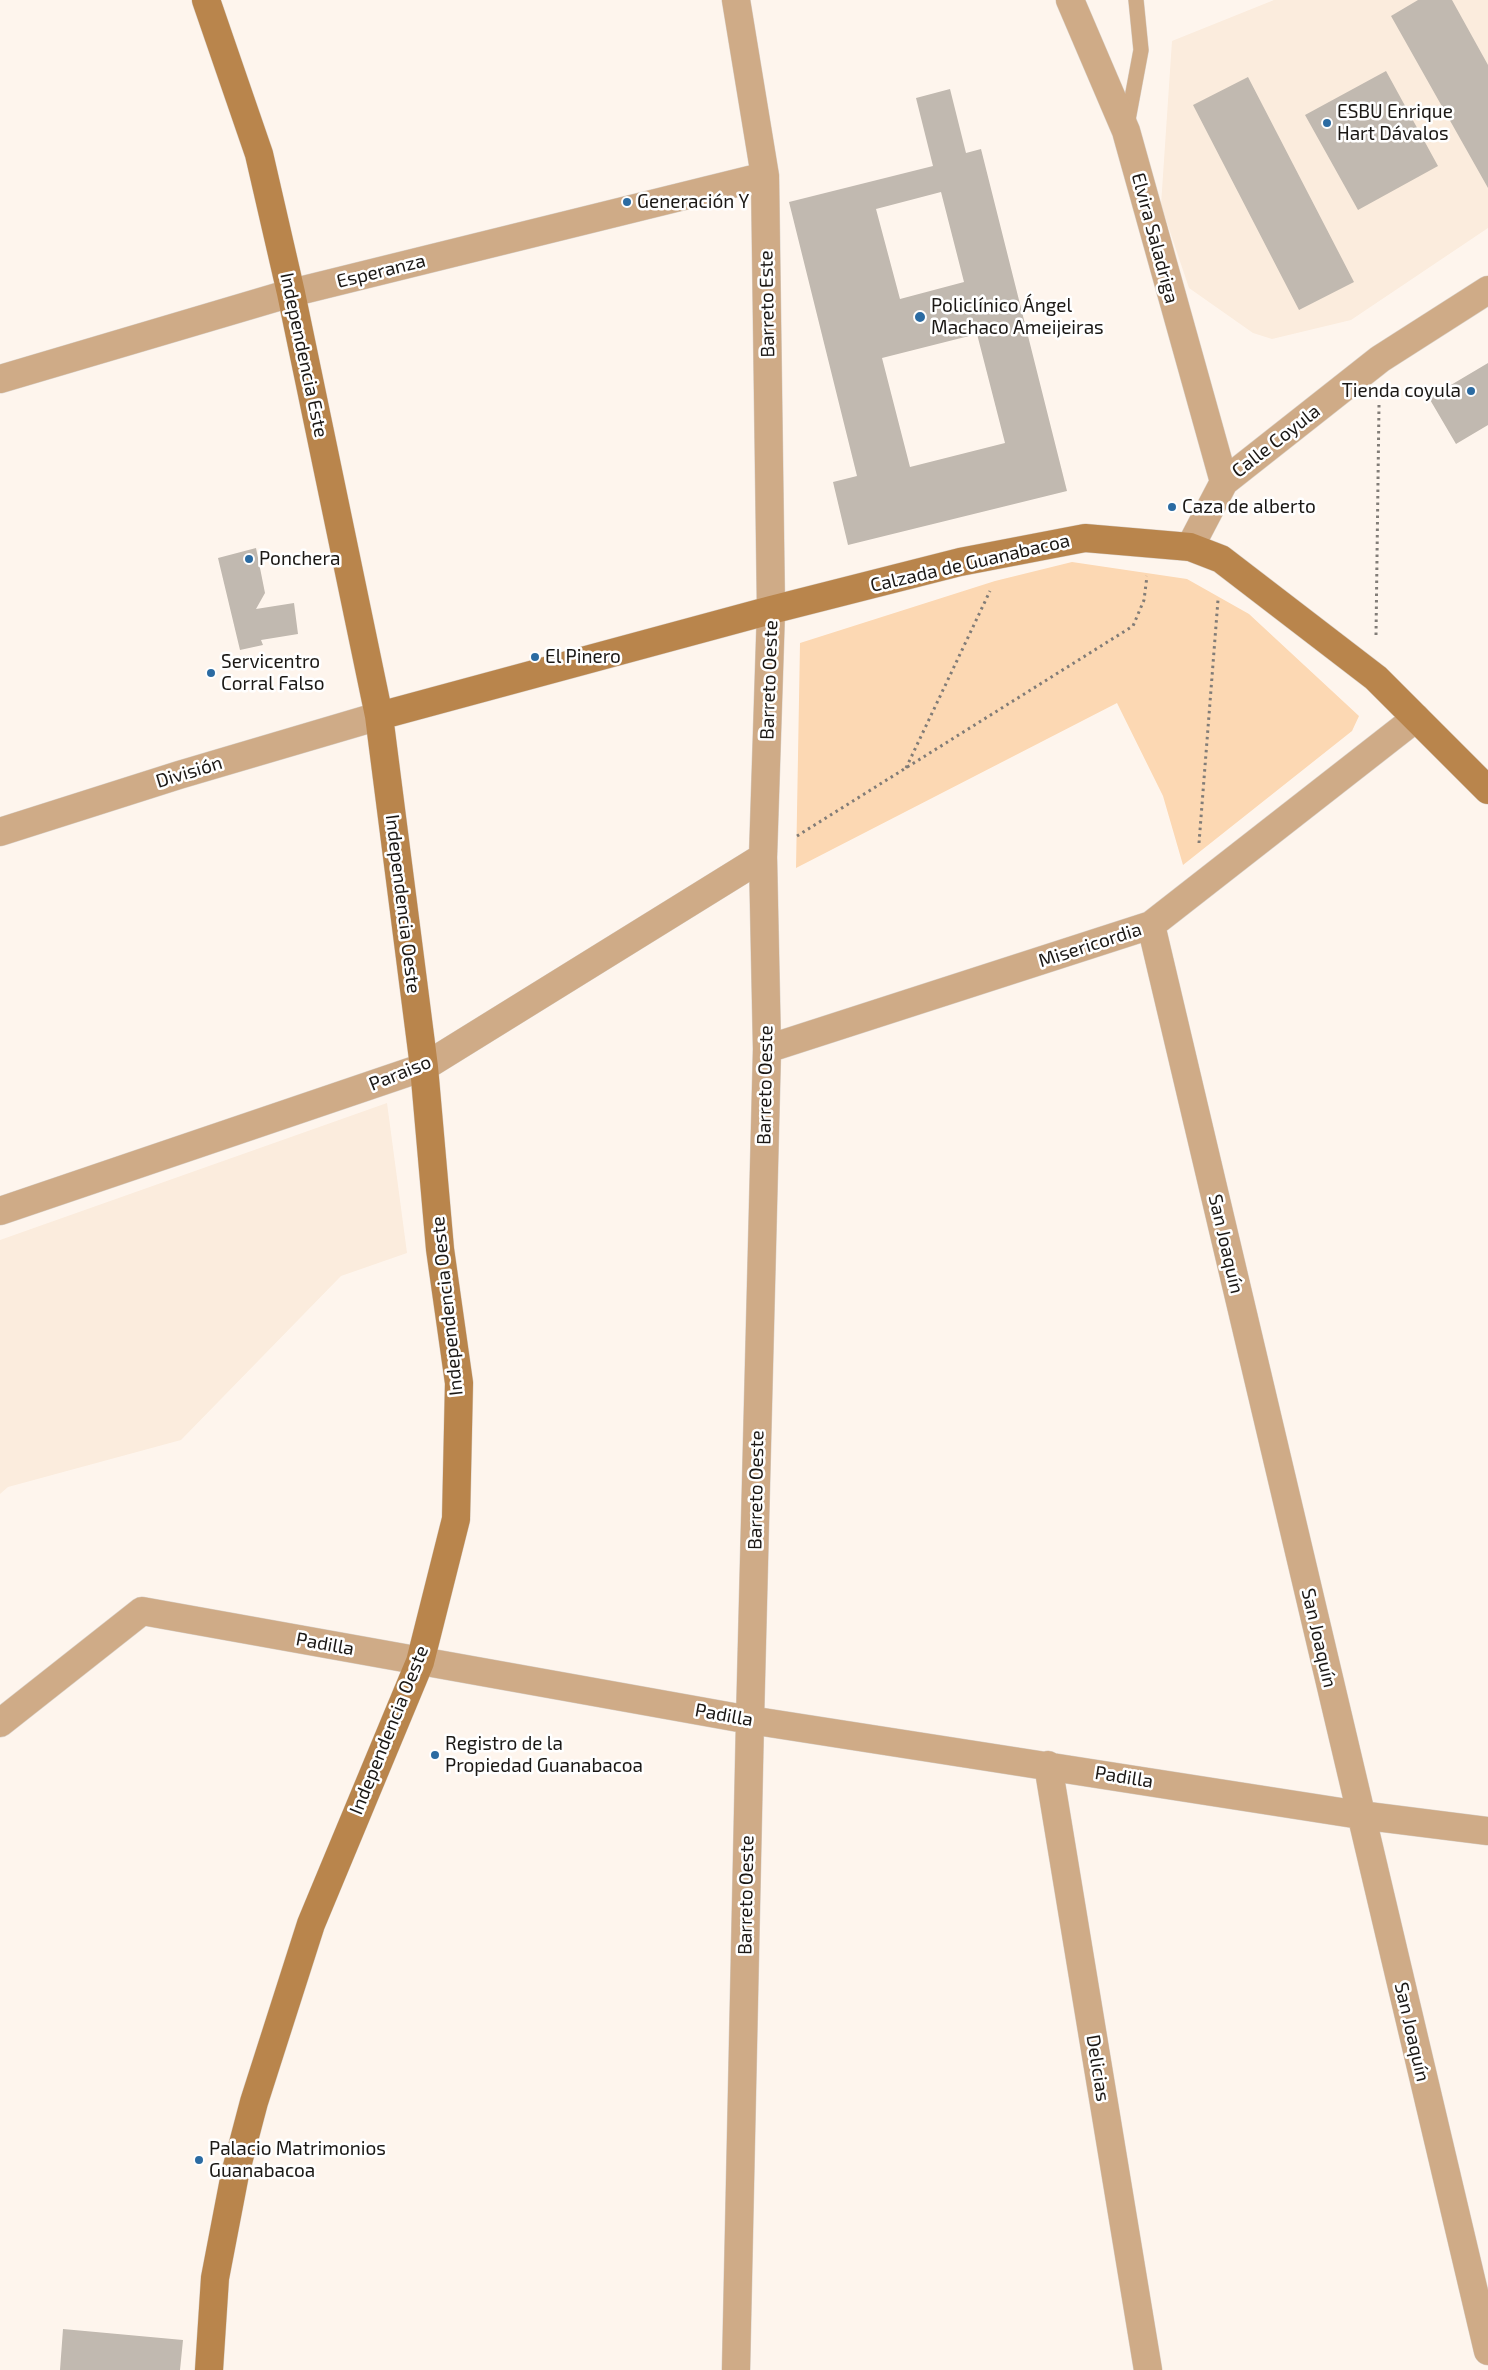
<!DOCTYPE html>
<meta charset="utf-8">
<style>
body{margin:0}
canvas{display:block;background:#fef5ed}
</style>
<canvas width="1488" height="2370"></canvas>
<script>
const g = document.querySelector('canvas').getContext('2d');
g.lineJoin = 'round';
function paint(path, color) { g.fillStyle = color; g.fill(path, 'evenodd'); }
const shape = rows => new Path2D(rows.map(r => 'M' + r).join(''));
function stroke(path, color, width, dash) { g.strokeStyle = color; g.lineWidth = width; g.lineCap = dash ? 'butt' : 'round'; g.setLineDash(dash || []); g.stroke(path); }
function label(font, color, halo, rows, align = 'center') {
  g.font = font + ' "Exo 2",sans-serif'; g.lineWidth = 5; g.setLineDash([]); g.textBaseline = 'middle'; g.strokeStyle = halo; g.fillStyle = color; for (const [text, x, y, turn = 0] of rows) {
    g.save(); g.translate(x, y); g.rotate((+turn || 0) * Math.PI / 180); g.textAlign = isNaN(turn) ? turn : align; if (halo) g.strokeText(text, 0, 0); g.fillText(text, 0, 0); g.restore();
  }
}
const built = shape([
 [1274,0,1488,0,1488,228,1351,320,1272,339,1253,333,1189,288,1161,205,1172,41],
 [387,1103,407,1253,341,1276,181,1440,8,1487,0,1494,0,1240]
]);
const green = shape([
 [1072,562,1187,579,1249,614,1359,716,1352,731,1183,865,1163,796,1117,703,796,868,800,643,995,581]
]);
const building = shape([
 [1418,0,1452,0,1488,65,1488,188,1391,16],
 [1386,71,1438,166,1358,210,1305,115],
 [1248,77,1354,282,1299,310,1193,105],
 [950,89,966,153,981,149,1067,491,848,545,833,482,857,476,789,202,933,166,916,98],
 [941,192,964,282,900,299,876,209],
 [977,334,1005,443,910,467,882,358],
 [1488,363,1488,425,1456,444,1429,398],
 [256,548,265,593,256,609,294,603,298,634,261,640,263,645,240,650,218,558],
 [63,2329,183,2340,180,2370,60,2370]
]);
const path = shape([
 [1376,635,1379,404],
 [906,768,990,591],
 [797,836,1133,626,1144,600,1147,576],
 [1199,843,1218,600]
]);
const service = shape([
 [1127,125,1141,50,1136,0]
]);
const minor = shape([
 [736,0,765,176,771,610,763,857,767,1049,750,1720,736,2370],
 [0,379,291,293,765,176],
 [1151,925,1488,2351],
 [767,1049,1151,925,1416,718],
 [0,1211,424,1067,763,857],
 [0,1723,142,1611,750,1720,1360,1815,1488,1831],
 [1048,1765,1148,2370]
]);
const tertiary = shape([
 [1070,0,1126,131,1224,482],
 [1190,547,1224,482,1380,359,1488,290],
 [0,832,179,775,379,716]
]);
const secondary = shape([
 [206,0,259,154,291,293,379,716,424,1067,440,1249,459,1383,456,1519,420,1662,311,1924,254,2102,235,2174,215,2278,209,2370],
 [379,716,771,610,960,562,1085,538,1190,547,1221,559,1376,678,1488,790]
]);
const markers = [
 [1327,123,5,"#2b6ba2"],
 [627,202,5,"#2b6ba2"],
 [920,317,6,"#2b6ba2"],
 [1471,391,5,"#2b6ba2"],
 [1172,507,5,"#2b6ba2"],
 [249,559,5,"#2b6ba2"],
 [535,657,5,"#2b6ba2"],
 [211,673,5,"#2b6ba2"],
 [435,1755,5,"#2b6ba2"],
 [199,2160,5,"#2b6ba2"]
];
const poiNames = [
 ["ESBU Enrique",1337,112],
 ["Hart Dávalos",1337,134],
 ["Generación Y",637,202],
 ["Policlínico Ángel",931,306],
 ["Machaco Ameijeiras",931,328],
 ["Tienda coyula",1461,391,"right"],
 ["Caza de alberto",1182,507],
 ["Ponchera",259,559],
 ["El Pinero",545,657],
 ["Servicentro",221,662],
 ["Corral Falso",221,684],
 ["Registro de la",445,1744],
 ["Propiedad Guanabacoa",445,1766],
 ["Palacio Matrimonios",209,2149],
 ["Guanabacoa",209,2171]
];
const streetNames = [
 ["Elvira Saladriga",1155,238,75],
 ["Esperanza",381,271,-14],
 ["Barreto Este",767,304,-91],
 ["Independencia Este",304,355,78],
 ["Calle Coyula",1276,441,-38],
 ["Calzada de Guanabacoa",970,563,-13],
 ["Barreto Oeste",769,680,-88],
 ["División",189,772,-17],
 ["Independencia Oeste",403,904,83],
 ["Misericordia",1090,945,-18],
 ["Paraiso",400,1073,-22],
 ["Barreto Oeste",765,1085,-89],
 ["San Joaquín",1226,1244,77],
 ["Independencia Oeste",447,1306,-96],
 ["Barreto Oeste",756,1490,-89],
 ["San Joaquín",1319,1638,77],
 ["Padilla",325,1644,10],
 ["Padilla",724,1715,10],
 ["Independencia Oeste",389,1730,-68],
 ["Padilla",1124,1777,9],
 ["Barreto Oeste",746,1895,-89],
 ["San Joaquín",1412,2032,77],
 ["Delicias",1098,2068,81]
];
paint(built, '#fbecdd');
paint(green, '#fcd8b3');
paint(building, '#c1b9b0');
stroke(service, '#dad2ca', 16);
stroke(minor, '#dad2ca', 29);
stroke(tertiary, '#dad2ca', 29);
stroke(secondary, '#dad2ca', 29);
stroke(path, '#817c77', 3, [2.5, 4]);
stroke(service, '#cfab87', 15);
stroke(minor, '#cfab87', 28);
stroke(tertiary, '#cfab87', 28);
stroke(secondary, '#b9854c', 28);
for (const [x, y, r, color] of markers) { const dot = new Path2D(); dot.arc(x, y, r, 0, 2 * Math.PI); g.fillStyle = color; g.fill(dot); stroke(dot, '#fff', 2); }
label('19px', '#1b1815', '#fff', poiNames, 'left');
label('19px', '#1b1815', '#fff', streetNames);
</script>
